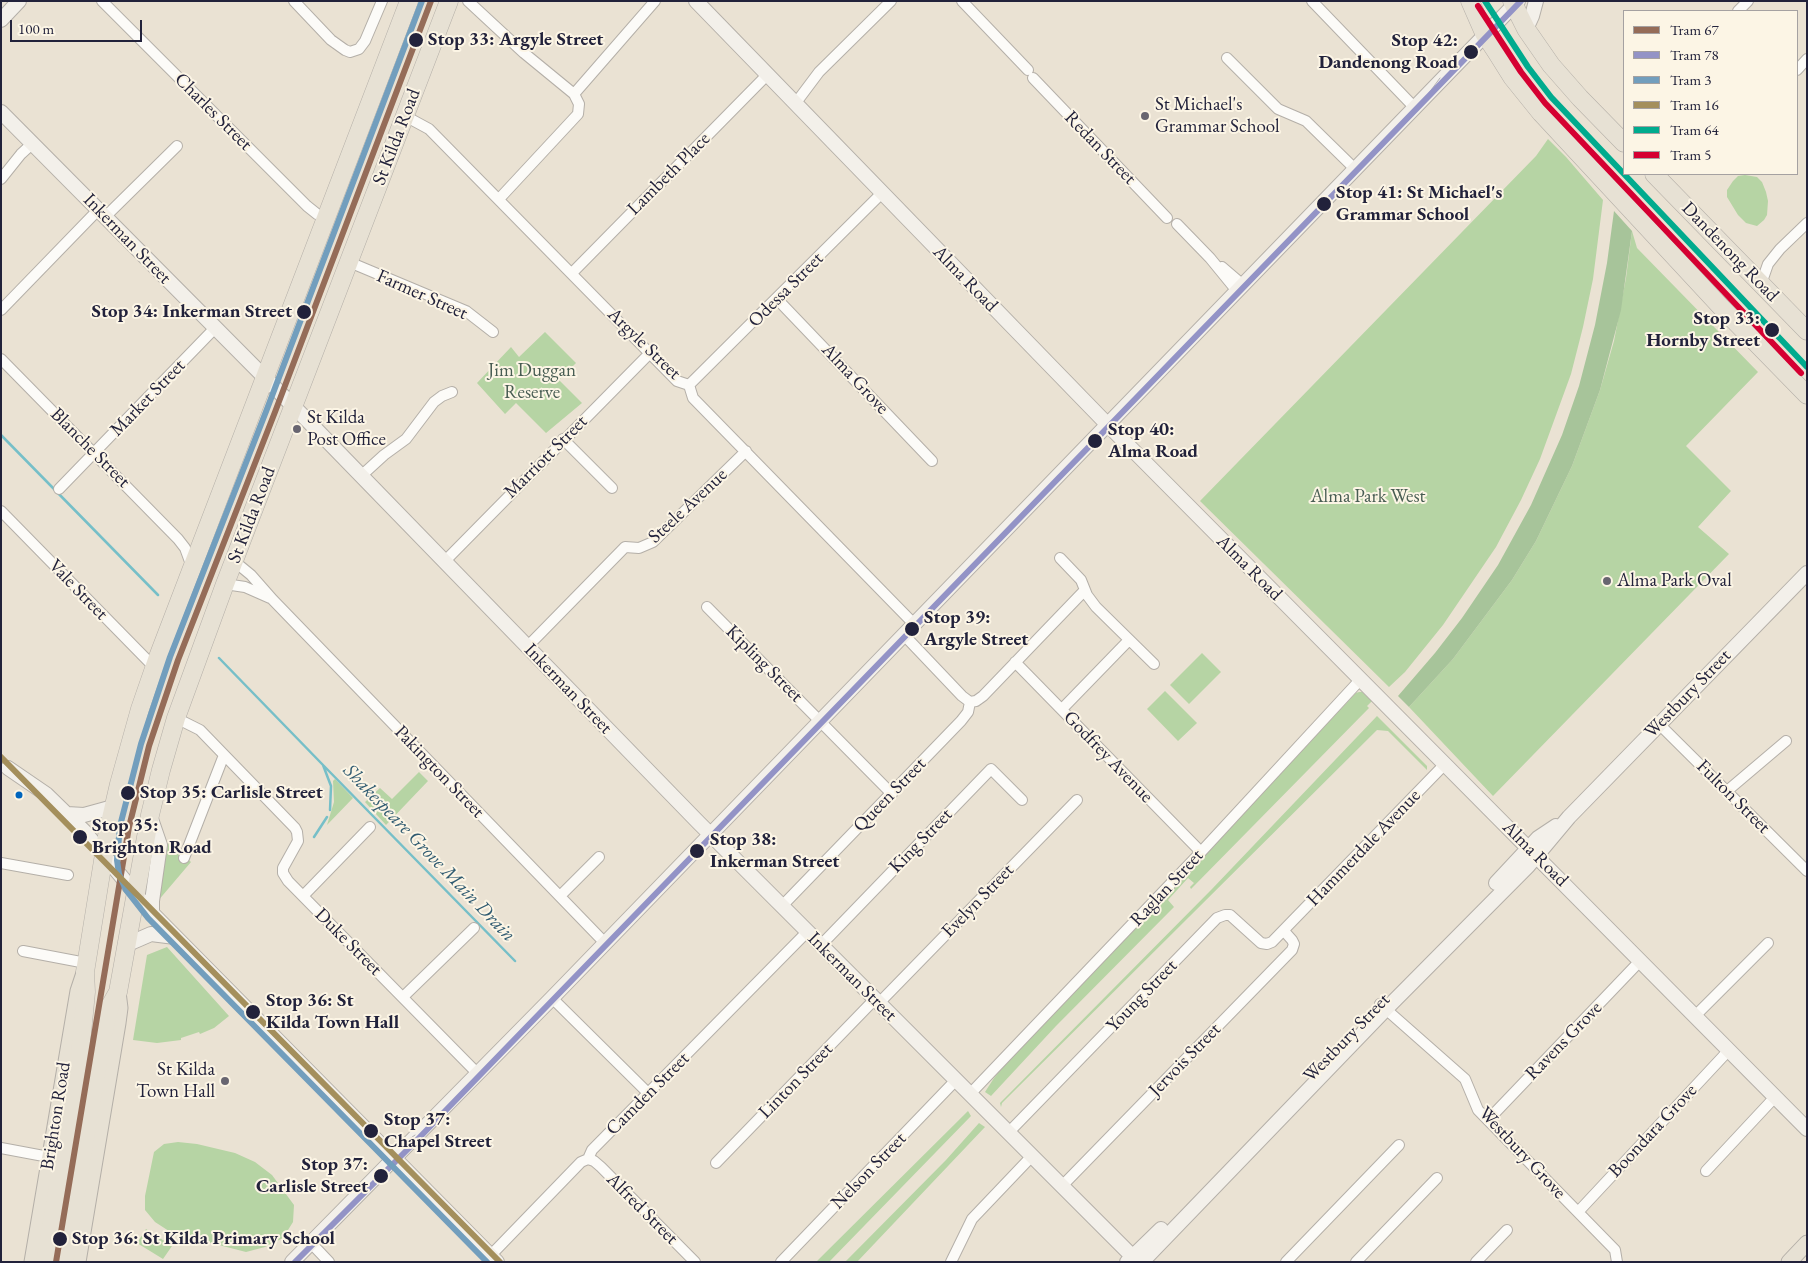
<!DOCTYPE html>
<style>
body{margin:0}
#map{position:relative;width:1808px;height:1263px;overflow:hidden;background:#eae2d3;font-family:"EB Garamond",serif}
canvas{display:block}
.frame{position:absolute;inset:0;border:2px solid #22223b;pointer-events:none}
.legend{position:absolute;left:1623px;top:10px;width:175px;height:165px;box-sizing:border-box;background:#fcf5e5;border:1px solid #a5a1a1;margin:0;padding:6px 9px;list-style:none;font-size:15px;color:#22223b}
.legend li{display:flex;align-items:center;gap:10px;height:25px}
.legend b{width:25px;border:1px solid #a5a1a1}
.scale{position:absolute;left:10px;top:20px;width:132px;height:22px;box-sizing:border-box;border:2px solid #22223b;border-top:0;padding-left:6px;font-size:15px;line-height:18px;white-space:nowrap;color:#22223b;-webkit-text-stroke:4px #fcf5e5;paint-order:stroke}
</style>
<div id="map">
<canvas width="1808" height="1263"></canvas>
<div class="frame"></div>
<ul class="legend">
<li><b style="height:6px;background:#956c58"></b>Tram 67</li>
<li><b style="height:6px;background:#9393c6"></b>Tram 78</li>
<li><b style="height:6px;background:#729ebd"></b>Tram 3</li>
<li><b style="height:6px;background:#a48f5c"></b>Tram 16</li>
<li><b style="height:6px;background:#00ab8e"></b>Tram 64</li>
<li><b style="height:6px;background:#d50032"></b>Tram 5</li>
</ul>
<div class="scale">100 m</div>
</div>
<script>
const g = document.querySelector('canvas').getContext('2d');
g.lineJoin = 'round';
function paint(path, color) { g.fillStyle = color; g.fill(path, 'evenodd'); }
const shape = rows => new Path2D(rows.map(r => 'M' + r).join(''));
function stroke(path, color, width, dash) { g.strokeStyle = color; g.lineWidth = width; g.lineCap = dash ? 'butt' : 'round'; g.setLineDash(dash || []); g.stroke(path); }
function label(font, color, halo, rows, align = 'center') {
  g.font = font + ' "EB Garamond",serif'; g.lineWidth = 4; g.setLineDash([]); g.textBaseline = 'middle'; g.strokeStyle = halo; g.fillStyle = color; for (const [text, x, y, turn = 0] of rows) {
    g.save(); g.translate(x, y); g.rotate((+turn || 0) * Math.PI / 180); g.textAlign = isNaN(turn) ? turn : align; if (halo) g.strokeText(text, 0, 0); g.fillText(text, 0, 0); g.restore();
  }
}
const green = shape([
 [1548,139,1566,157,1603,200,1593,279,1583,327,1571,374,1540,459,1521,500,1496,547,1443,625,1405,672,1389,687,1200,501,1536,156],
 [1745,175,1757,177,1762,182,1766,192,1768,201,1767,215,1764,220,1757,226,1746,223,1738,215,1727,197,1727,190,1733,181,1738,176],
 [1632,231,1637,248,1758,372,1686,446,1731,491,1698,527,1729,554,1493,796,1409,707,1453,659,1512,580,1536,541,1572,466,1600,390,1614,341,1626,278],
 [545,332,576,363,559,380,582,403,546,433,516,403,505,414,477,383,511,347,519,357],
 [1202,653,1221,672,1189,704,1170,685],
 [1165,691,1197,723,1178,741,1147,709],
 [1359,692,1362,692,1372,701,1367,706,1369,708,1191,889,1190,887,1194,883,1188,878,1168,900,1174,907,1056,1026,991,1096,985,1092,994,1078,1008,1061,1356,693],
 [1377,716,1427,766,1427,770,1388,731,1377,730,1002,1103,1001,1107,1000,1103,1212,889],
 [419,772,428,781,386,825,365,802,380,788,392,799],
 [335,779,353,798,327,825,334,802,333,781],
 [169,841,191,862,157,902,159,891],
 [167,947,229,1016,214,1028,200,1034,199,1032,181,1038,181,1040,157,1043,133,1040,147,955],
 [968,1111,971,1116,829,1262,816,1262],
 [979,1123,985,1127,857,1262,845,1262,946,1160],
 [178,1142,197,1144,235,1153,255,1162,272,1175,294,1205,293,1222,283,1238,265,1247,246,1252,172,1233,155,1222,145,1210,145,1196,154,1152,164,1144],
 [146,1229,172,1246,163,1259,137,1243]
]);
const forest = shape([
 [1614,211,1632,231,1621,310,1600,390,1572,466,1536,541,1512,580,1453,659,1409,707,1398,696,1435,653,1462,618,1498,565,1531,505,1562,435,1579,386,1595,325,1607,263]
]);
const stream = shape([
 [1,435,158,595],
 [219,658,323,765,331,786,330,810],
 [323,765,515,961],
 [314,837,327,817]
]);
const street = shape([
 [102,1,307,206,317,214,327,218],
 [294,1,331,40,345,50,350,52,359,49,365,41,382,1],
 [468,1,524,53,574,94,579,104,578,114,499,199],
 [962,1,1028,70],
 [1312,1,1415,108],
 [1738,11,1748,1],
 [1227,58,1278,109,1306,121,1355,169],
 [1797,70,1807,59],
 [1033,78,1167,218],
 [574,94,655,1],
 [795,104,819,72,891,1],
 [405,116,429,129,677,381,689,385,693,398,914,624],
 [1,179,21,154,33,143],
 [105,217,177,146],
 [1177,224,1210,258,1237,291],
 [349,262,466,311,493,332],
 [1222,267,1243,285],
 [572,273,767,75],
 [1761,284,1768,264,1780,249,1807,223],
 [777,299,932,461],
 [1,310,98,210],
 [1,359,178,539,185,548,192,567],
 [689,385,882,193],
 [563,439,612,488],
 [361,476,384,455,406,439,434,402,442,396,452,392],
 [59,489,215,328],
 [1,511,155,668],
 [1060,558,1081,580,1087,595,1096,607,1154,664],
 [234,561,251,575,273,600,605,943],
 [444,562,650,353],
 [225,584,245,587,270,598],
 [707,607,892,794],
 [904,635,962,696,970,702],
 [527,647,625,547,639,548,653,542,746,451],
 [1015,662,1201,852],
 [970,702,976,701,983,696,1085,590],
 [1062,709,1129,640],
 [176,718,200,730,295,828,297,832,298,841,283,868,283,873,288,881,478,1074],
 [1659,724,1807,871],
 [1727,791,1786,741],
 [184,858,224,755],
 [1,863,68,875],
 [303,896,370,827],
 [560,896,599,857],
 [782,906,961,721,968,712,970,702],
 [821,945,991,769,1022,800],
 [23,951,86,963],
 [403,997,474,928],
 [552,998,649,1094],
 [879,1003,1077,800],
 [1380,1004,1465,1079,1478,1110,1615,1250,1617,1262],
 [1695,1016,1768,943],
 [970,1094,1201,852,1360,680],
 [1488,1120,1640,961],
 [1009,1132,1217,918,1225,915,1230,915,1261,943,1267,944,1272,942,1445,764],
 [1,1148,49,1157],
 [588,1159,594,1161,601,1167,695,1262],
 [716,1163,875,999],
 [1706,1171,1775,1097],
 [1062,1186,1292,950,1294,944,1292,940,1284,931],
 [1578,1212,1729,1050],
 [311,1243,329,1262],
 [491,1255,581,1162,588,1159,592,1150,807,932],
 [781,1262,956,1080],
 [951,1262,972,1219,1032,1156],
 [1286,1262,1399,1145],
 [1356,1262,1437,1178],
 [1476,1262,1507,1230]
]);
const secondary = shape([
 [696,1,1106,423,1807,1129],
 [1,20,19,1],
 [1526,29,1532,16,1536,1],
 [1,112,308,421,698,822,1138,1262],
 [8,768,46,794,84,831,148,909,497,1262],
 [67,814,84,815,113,807],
 [150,816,160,845,152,901,152,913],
 [1496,883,1538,838,1556,826],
 [128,944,151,934,175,937],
 [292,1262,552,998,1518,1],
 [1127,1262,1161,1229],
 [1142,1262,1386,1009,1528,866,1569,817,1807,573]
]);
const primary = shape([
 [32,1262,78,991,83,976],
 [78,1262,118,1023,120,1008,118,992],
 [1789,1262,1807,1243]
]);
const highway = shape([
 [1470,1,1484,33,1497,53,1512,77,1541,113,1721,307,1807,395],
 [1512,1,1526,29,1551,65,1580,98,1624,143],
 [1654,174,1807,331],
 [45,1262,79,1065,86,992,85,972,107,836,119,784,140,709,158,657,409,1],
 [64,1262,103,1034,110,1006,118,992,150,815,161,770,176,718,225,584,449,1]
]);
const tram = shape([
 [1423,101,1440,78],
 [373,1135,383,1142,393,1145,404,1143,415,1135]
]);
const tram1 = shape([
 [56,1262,129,827,149,746,178,660,275,412,431,1]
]);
const tram2 = shape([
 [295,1262,417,1140,1521,1]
]);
const tram3 = shape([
 [422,1,267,409,170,657,141,744,120,826,117,860,119,874,126,890,148,918,487,1262]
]);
const tram4 = shape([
 [1,757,500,1262]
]);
const tram5 = shape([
 [1485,1,1528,67,1551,97,1807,367]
]);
const tram6 = shape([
 [1478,6,1521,72,1545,103,1801,373]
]);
const markers = [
 [416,40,8,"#22223b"],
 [1471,52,8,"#22223b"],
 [1145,116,5,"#686570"],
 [1324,204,8,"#22223b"],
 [304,312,8,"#22223b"],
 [1772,330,8,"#22223b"],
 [297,429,5,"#686570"],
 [1095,441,8,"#22223b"],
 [1607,581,5,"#686570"],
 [912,629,8,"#22223b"],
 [128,793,8,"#22223b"],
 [19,795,4.5,"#0065bd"],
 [80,837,8,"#22223b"],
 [697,851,8,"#22223b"],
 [253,1012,8,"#22223b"],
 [225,1081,5,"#686570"],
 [371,1131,8,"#22223b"],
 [381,1176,8,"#22223b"],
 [60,1239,8,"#22223b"]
];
const stopNames = [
 ["Stop 33: Argyle Street",428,40],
 ["Stop 42:",1458,41,"right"],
 ["Dandenong Road",1458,63,"right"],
 ["Stop 41: St Michael's",1336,193],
 ["Grammar School",1336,215],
 ["Stop 34: Inkerman Street",292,312,"right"],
 ["Stop 33:",1760,319,"right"],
 ["Hornby Street",1760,341,"right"],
 ["Stop 40:",1108,430],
 ["Alma Road",1108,452],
 ["Stop 39:",924,618],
 ["Argyle Street",924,640],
 ["Stop 35: Carlisle Street",140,793],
 ["Stop 35:",92,826],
 ["Brighton Road",92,848],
 ["Stop 38:",710,840],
 ["Inkerman Street",710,862],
 ["Stop 36: St",266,1001],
 ["Kilda Town Hall",266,1023],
 ["Stop 37:",384,1120],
 ["Chapel Street",384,1142],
 ["Stop 37:",368,1165,"right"],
 ["Carlisle Street",368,1187,"right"],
 ["Stop 36: St Kilda Primary School",72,1239]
];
const poiNames = [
 ["St Michael's",1155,105],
 ["Grammar School",1155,127],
 ["St Kilda",307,418],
 ["Post Office",307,440],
 ["Alma Park Oval",1617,581],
 ["St Kilda",215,1070,"right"],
 ["Town Hall",215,1092,"right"]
];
const streetNames = [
 ["Charles Street",213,112,45],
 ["St Kilda Road",397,137,-69],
 ["Redan Street",1100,148,46],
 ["Lambeth Place",669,174,-45],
 ["Inkerman Street",127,239,46],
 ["Dandenong Road",1730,252,46],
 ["Alma Road",965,279,46],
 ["Odessa Street",786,290,-45],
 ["Farmer Street",422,295,24],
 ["Argyle Street",644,344,44],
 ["Alma Grove",855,379,47],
 ["Market Street",148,398,-46],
 ["Blanche Street",90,448,45],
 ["Marriott Street",546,457,-45],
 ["Steele Avenue",688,506,-43],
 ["St Kilda Road",252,515,-69],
 ["Alma Road",1249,568,45],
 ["Vale Street",78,590,46],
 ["Kipling Street",764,664,45],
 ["Inkerman Street",568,689,46],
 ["Westbury Street",1688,694,-46],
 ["Godfrey Avenue",1108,757,46],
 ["Pakington Street",439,772,46],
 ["Queen Street",890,795,-46],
 ["Fulton Street",1733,797,45],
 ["King Street",921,841,-46],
 ["Hammerdale Avenue",1364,848,-46],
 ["Alma Road",1535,854,45],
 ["Raglan Street",1167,888,-47],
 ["Evelyn Street",978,901,-46],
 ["Duke Street",348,942,45],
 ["Inkerman Street",852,977,45],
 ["Young Street",1142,996,-46],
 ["Westbury Street",1347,1038,-46],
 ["Ravens Grove",1564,1041,-46],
 ["Jervois Street",1185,1060,-46],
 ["Linton Street",796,1081,-46],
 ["Camden Street",648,1094,-45],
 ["Brighton Road",56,1116,-81],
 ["Boondara Grove",1653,1131,-47],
 ["Westbury Grove",1522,1153,47],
 ["Nelson Street",869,1171,-46],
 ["Alfred Street",642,1209,45]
];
const parkNames = [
 ["Jim Duggan",532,371],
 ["Reserve",532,393],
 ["Alma Park West",1368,497]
];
const waterNames = [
 ["Shakespeare Grove Main Drain",429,853,46]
];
paint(green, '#b6d4a4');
paint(forest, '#a7c49a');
stroke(stream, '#76bfc8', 2.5);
stroke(street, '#b4afa8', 12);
stroke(secondary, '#b4afa8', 16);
stroke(primary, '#b4afa8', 17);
stroke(highway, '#b4afa8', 19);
stroke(street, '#fcfbf8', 10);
stroke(secondary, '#f3f0ea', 14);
stroke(primary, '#e7e1d4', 15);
stroke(highway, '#e7e1d4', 18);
stroke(tram, '#b4b2b4', 1);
stroke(tram1, '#956c58', 6);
stroke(tram2, '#9393c6', 6);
stroke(tram3, '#729ebd', 6);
stroke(tram4, '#a48f5c', 6);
stroke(tram5, '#00ab8e', 6);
stroke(tram6, '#d50032', 6);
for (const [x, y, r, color] of markers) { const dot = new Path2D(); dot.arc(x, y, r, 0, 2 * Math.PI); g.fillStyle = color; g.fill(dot); stroke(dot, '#fcf5e5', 2); }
label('bold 19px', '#22223b', '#fcf5e5', stopNames, 'left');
label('19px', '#22223b', '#fcf5e5', poiNames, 'left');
label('19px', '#22223b', '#fcf5e5', streetNames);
label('19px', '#475c52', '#fcf5e5', parkNames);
label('italic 20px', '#305b71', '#fcf5e5', waterNames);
</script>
